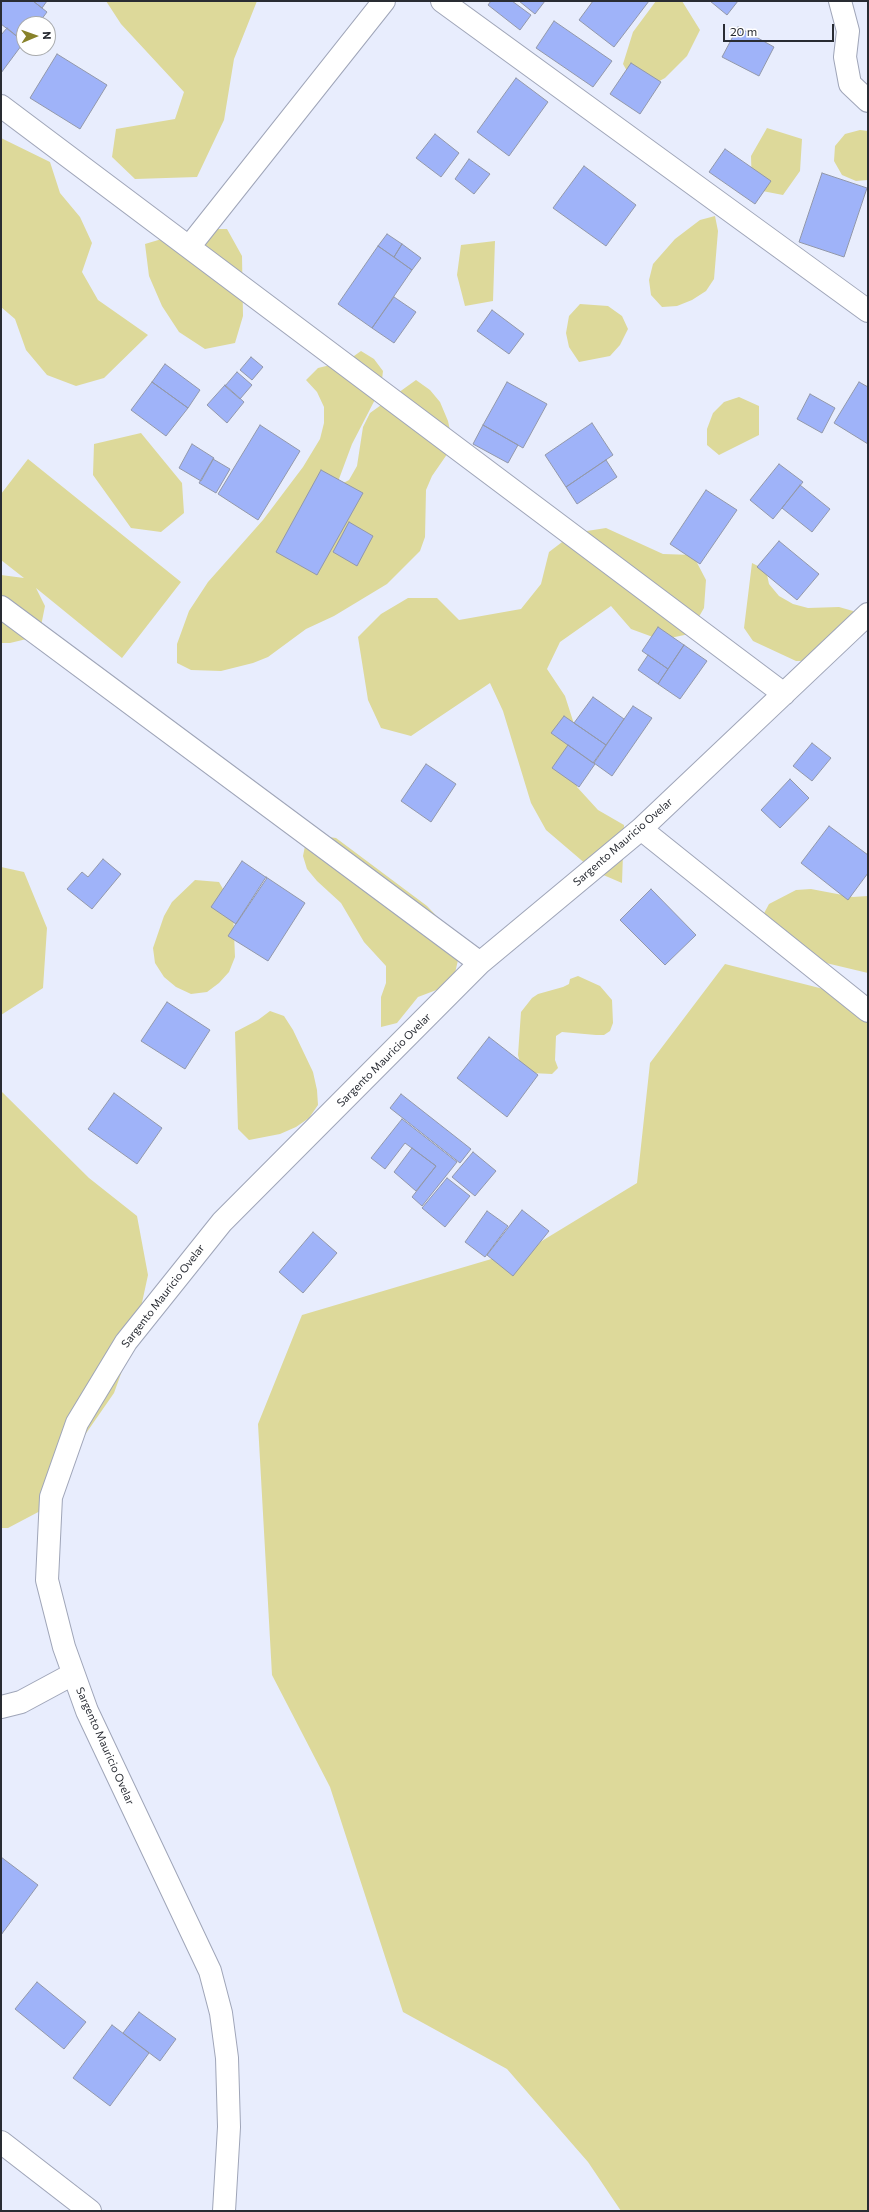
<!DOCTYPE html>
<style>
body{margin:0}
#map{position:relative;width:869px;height:2212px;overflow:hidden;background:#e8edfd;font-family:Commissioner,sans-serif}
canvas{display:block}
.frame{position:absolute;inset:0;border:2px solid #292c33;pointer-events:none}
.north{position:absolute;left:16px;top:16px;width:40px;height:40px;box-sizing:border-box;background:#fff;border:1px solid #a9abad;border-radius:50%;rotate:88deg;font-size:11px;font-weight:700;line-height:16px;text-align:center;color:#292c33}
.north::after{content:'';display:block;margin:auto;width:14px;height:18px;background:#88822a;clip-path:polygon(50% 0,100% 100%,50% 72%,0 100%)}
.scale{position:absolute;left:723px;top:24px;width:111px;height:18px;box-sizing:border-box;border:2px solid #292c33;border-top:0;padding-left:5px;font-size:12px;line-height:14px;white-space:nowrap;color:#292c33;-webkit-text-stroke:3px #fff;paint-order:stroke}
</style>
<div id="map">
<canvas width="869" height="2212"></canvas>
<div class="frame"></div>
<div class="north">N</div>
<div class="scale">20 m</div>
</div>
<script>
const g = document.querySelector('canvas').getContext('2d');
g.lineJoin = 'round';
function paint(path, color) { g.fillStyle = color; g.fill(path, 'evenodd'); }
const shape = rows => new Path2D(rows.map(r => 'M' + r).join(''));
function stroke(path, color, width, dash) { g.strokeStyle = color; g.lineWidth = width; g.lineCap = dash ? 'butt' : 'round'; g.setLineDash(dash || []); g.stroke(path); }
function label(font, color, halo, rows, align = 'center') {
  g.font = font + ' Commissioner,sans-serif'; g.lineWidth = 3.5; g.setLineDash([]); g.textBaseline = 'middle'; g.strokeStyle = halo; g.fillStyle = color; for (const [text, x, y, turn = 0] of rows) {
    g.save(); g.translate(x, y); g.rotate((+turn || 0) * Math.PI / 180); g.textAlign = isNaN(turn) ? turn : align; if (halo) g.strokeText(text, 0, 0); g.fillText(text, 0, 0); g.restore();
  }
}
const green = shape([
 [106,1,257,1,234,59,224,120,197,177,135,179,112,157,116,129,175,119,184,92,121,24],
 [656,1,682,1,700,30,687,56,665,78,639,92,623,64,633,32],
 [767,128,802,139,800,171,783,195,752,189,751,156],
 [860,130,868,131,868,180,856,181,842,175,834,161,835,146,845,134],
 [1,138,50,162,60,193,80,217,92,243,82,272,98,300,148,335,104,378,76,386,47,375,26,350,15,319,1,307],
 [715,216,718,231,714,279,706,291,692,300,677,306,662,307,651,295,649,280,653,264,675,239,700,220],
 [195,229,227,229,242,256,243,316,235,343,205,349,179,332,162,306,149,276,145,244],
 [495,241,493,301,465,306,457,275,461,245],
 [580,304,608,306,622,316,628,329,620,345,610,356,579,362,569,347,566,333,569,316],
 [361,351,374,359,383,371,381,388,352,444,336,487,349,480,357,466,363,427,370,413,416,380,430,390,440,402,448,421,451,435,450,450,432,476,426,490,425,537,420,551,387,584,334,616,306,629,268,657,253,663,221,671,191,670,177,663,177,644,189,611,208,582,263,520,303,467,320,439,324,423,324,407,317,392,306,380,318,368,347,361],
 [739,397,759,406,759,435,719,455,707,445,707,429,713,413,724,402],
 [141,433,182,483,184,513,161,532,131,528,93,475,94,444],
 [28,459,181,582,122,658,36,588,45,606,39,636,10,643,1,643,1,575,24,578,1,560,1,494],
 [606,528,663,554,693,555,706,580,704,608,689,634,661,640,631,629,611,606,560,642,547,669,565,696,574,724,577,787,598,810,624,825,622,883,594,871,546,830,531,803,503,711,490,683,411,736,381,728,368,700,358,637,381,614,408,598,437,598,459,620,521,609,541,584,549,552,574,533],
 [752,563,766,570,769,584,779,596,793,604,808,608,839,607,853,611,861,622,813,661,796,661,753,641,744,628],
 [322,836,336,838,427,906,448,928,459,956,455,973,447,986,418,997,397,1023,381,1027,381,997,386,983,386,966,364,942,341,903,317,881,307,869,303,856,306,841],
 [1,867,24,872,47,928,43,988,1,1015],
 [195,880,219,882,227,896,233,910,235,957,229,972,219,983,207,992,191,994,176,987,164,977,155,963,153,948,164,916,172,902],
 [811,889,853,897,868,896,868,973,805,958,762,917,769,904,796,890],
 [725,964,851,996,868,1004,868,2211,621,2211,588,2162,507,2069,403,2012,330,1787,272,1675,258,1424,302,1315,532,1247,637,1183,650,1063],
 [578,976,600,986,612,1000,613,1023,610,1031,604,1035,596,1035,562,1032,556,1036,555,1060,558,1068,552,1074,531,1073,520,1063,518,1055,521,1012,532,998,538,994,563,987,569,984,570,979],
 [270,1011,284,1016,293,1030,313,1072,317,1090,318,1105,309,1118,296,1127,280,1134,249,1140,238,1129,235,1032,258,1020],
 [1,1091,89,1178,137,1216,148,1275,135,1335,114,1393,80,1442,61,1500,8,1528,1,1528]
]);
const building = shape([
 [1,1,33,1,47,12,38,24,24,24,24,42,1,24,1,1],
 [33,1,47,1,42,8,33,1],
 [491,1,512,1,531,15,520,30,488,5,491,1],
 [519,1,545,1,535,14,519,1],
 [593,1,649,1,614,47,579,20,593,1],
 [710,1,738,1,727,15,710,1],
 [554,21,612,61,593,87,536,48,554,21],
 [738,27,774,47,759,76,722,57,738,27],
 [7,28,24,42,1,73,1,35,7,28],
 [57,54,107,85,80,129,30,98,57,54],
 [631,63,661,82,640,114,610,94,631,63],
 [516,78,548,102,509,156,477,132,516,78],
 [435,134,459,153,441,177,416,158,435,134],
 [725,149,771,181,755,204,709,172,725,149],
 [469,159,490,174,474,194,455,179,469,159],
 [584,166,636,205,606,246,553,208,584,166],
 [822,173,867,188,844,257,799,242,822,173],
 [387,234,402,244,394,257,378,246,387,234],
 [402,244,421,258,412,270,394,257,402,244],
 [378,246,412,270,372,328,338,304,378,246],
 [394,297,416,312,394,343,372,328,394,297],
 [492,310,524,334,509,354,477,331,492,310],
 [251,357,263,367,252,380,240,370,251,357],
 [165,364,200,390,188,408,152,382,165,364],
 [237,372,252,385,240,399,225,386,237,372],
 [152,382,188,408,166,436,131,410,152,382],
 [507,382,547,404,523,448,483,425,507,382],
 [859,382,868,387,868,444,834,423,859,382],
 [225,385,244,402,227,423,207,405,225,385],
 [810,394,835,408,822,433,797,419,810,394],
 [592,423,613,455,566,487,545,455,592,423],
 [260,425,300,451,258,520,218,494,260,425],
 [483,425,518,445,508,463,473,444,483,425],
 [192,444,214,458,201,481,179,468,192,444],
 [213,459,230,469,216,493,199,483,213,459],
 [606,460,617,477,577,504,566,487,606,460],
 [779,464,803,482,773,519,750,500,779,464],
 [321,470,363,493,317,575,276,552,321,470],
 [800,485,830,509,812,532,782,508,800,485],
 [706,490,737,510,700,564,670,544,706,490],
 [349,522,373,536,357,566,333,552,349,522],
 [779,541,819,574,797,600,757,567,779,541],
 [658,627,684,645,668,669,642,651,658,627],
 [684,645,707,661,680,699,658,684,684,645],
 [648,655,668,669,658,684,638,670,648,655],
 [593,697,624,719,606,745,574,723,593,697],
 [633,706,652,718,612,776,594,763,633,706],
 [564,716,606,745,593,763,551,733,564,716],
 [812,743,831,758,812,781,793,766,812,743],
 [568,745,595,764,579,787,552,768,568,745],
 [426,764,456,784,431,822,401,801,426,764],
 [790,779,809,798,780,828,761,810,790,779],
 [829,826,868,855,868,873,848,900,801,863,829,826],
 [103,859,121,874,92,909,67,889,82,872,88,877,103,859],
 [242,861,267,878,236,924,211,907,242,861],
 [266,877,305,903,268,961,228,936,266,877],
 [651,889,696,935,665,965,620,920,651,889],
 [167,1002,210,1030,185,1069,141,1041,167,1002],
 [489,1037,538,1075,507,1117,457,1078,489,1037],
 [114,1093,162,1128,137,1164,88,1129,114,1093],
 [401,1094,471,1149,460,1163,390,1108,401,1094],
 [402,1119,457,1162,422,1206,412,1197,436,1166,405,1143,385,1169,371,1158,402,1119],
 [412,1148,436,1166,416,1191,394,1172,412,1148],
 [473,1152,496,1171,475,1196,452,1177,473,1152],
 [447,1178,470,1196,445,1227,422,1208,447,1178],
 [522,1210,549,1231,513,1276,487,1255,522,1210],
 [487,1211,508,1226,485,1257,465,1242,487,1211],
 [313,1232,337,1253,303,1293,279,1272,313,1232],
 [1,1857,38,1885,1,1935,1,1857],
 [37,1982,86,2022,64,2049,15,2009,37,1982],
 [139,2012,176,2039,160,2061,123,2033,139,2012],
 [112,2025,149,2053,110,2106,73,2078,112,2025]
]);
const minor = shape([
 [442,1,868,311],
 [840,1,848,31,845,57,850,84,868,101],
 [1,106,784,694],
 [189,247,384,1],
 [1,607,480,963],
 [641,829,868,1011],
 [1,1707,21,1702,73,1674],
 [1,2142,90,2211],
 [224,2211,229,2127,227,2058,221,2013,210,1971,87,1711,64,1647,47,1580,51,1497,77,1423,126,1342,222,1222,480,963,641,829,868,614]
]);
const streetNames = [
 ["Sargento Mauricio Ovelar",623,842,-41],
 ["Sargento Mauricio Ovelar",384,1060,-45],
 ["Sargento Mauricio Ovelar",163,1296,-52],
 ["Sargento Mauricio Ovelar",105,1746,66]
];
paint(green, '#ddd99a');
paint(building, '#9fb3f9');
stroke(building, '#9298aa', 1);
stroke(minor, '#9fa5b8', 24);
stroke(minor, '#fff', 22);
label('11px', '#292c33', '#fff', streetNames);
</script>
